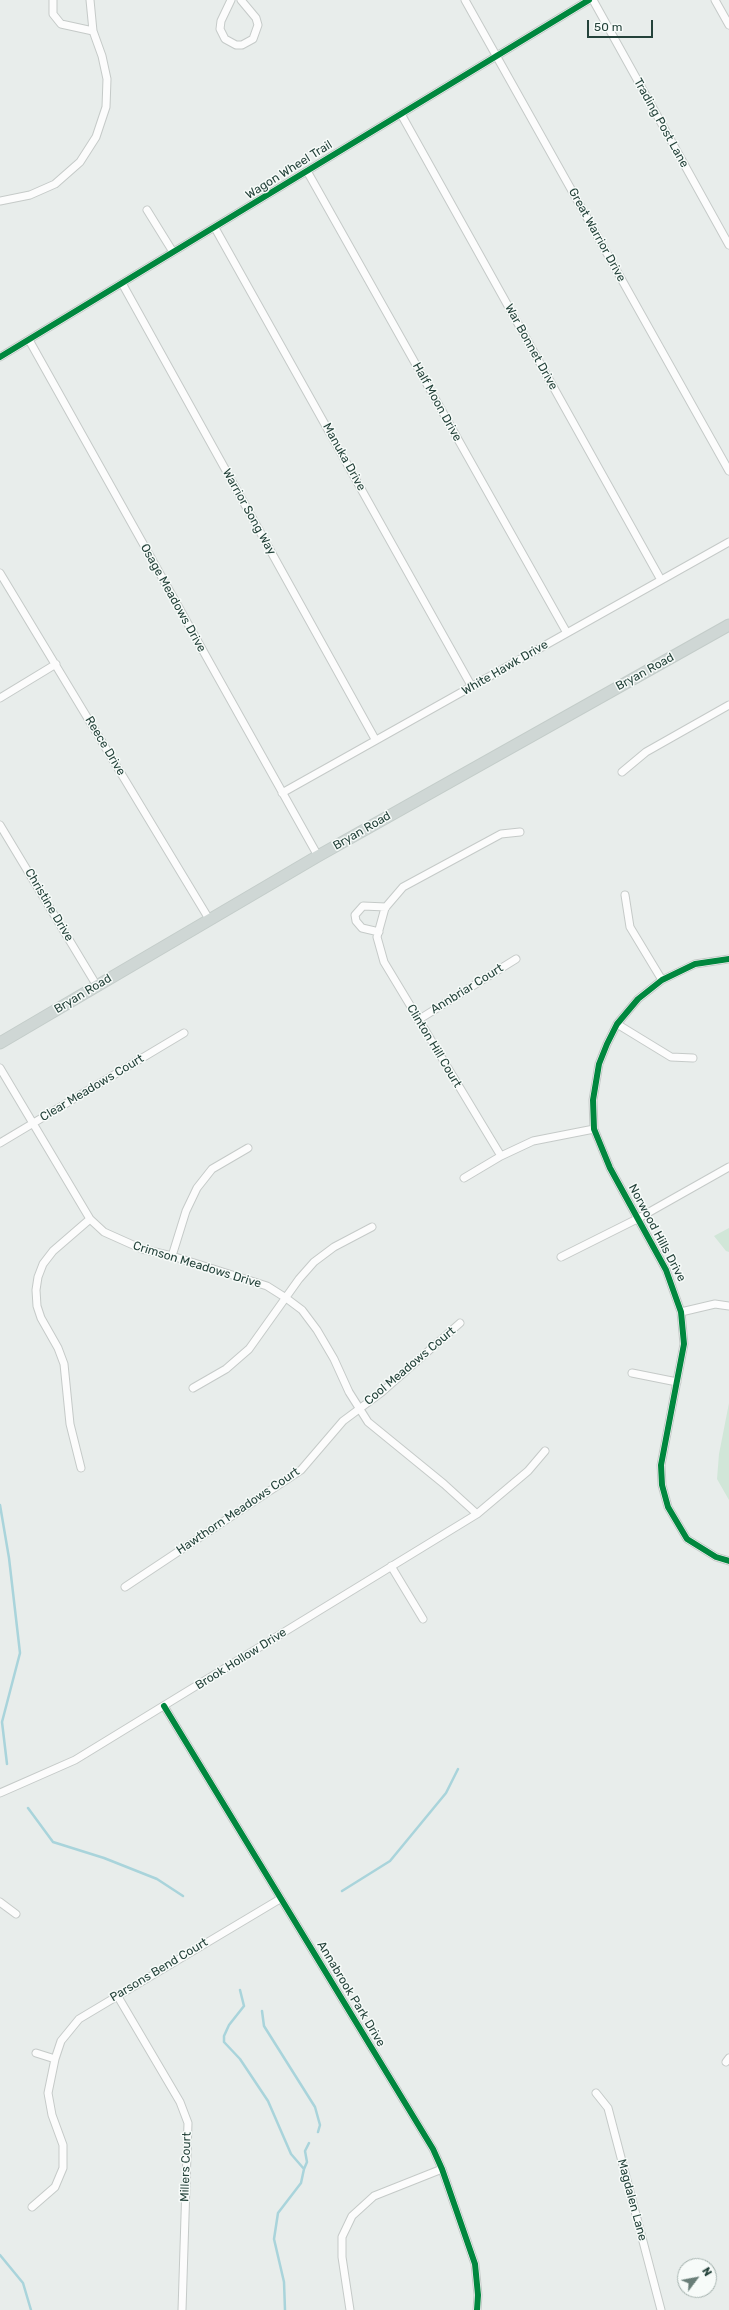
<!DOCTYPE html>
<style>
body{margin:0}
#map{position:relative;width:729px;height:2310px;overflow:hidden;background:#e8edeb;font-family:Rubik,sans-serif}
canvas{display:block}
.north{position:absolute;left:677px;top:2258px;width:40px;height:40px;box-sizing:border-box;background:#f7fbf9;border:1px solid #a3b1ad;border-radius:50%;rotate:58deg;font-size:11px;font-weight:700;line-height:16px;text-align:center;color:#24423a}
.north::after{content:'';display:block;margin:auto;width:14px;height:18px;background:#697e78;clip-path:polygon(50% 0,100% 100%,50% 72%,0 100%)}
.scale{position:absolute;left:587px;top:20px;width:66px;height:18px;box-sizing:border-box;border:2px solid #24423a;border-top:0;padding-left:5px;font-size:12px;line-height:14px;white-space:nowrap;color:#24423a;-webkit-text-stroke:3px #f7fbf9;paint-order:stroke}
</style>
<div id="map">
<canvas width="729" height="2310"></canvas>
<div class="north">N</div>
<div class="scale">50 m</div>
</div>
<script>
const g = document.querySelector('canvas').getContext('2d');
g.lineJoin = 'round';
function paint(path, color) { g.fillStyle = color; g.fill(path, 'evenodd'); }
const shape = rows => new Path2D(rows.map(r => 'M' + r).join(''));
function stroke(path, color, width, dash) { g.strokeStyle = color; g.lineWidth = width; g.lineCap = dash ? 'butt' : 'round'; g.setLineDash(dash || []); g.stroke(path); }
function label(font, color, halo, rows, align = 'center') {
  g.font = font + ' Rubik,sans-serif'; g.lineWidth = 3; g.setLineDash([]); g.textBaseline = 'middle'; g.strokeStyle = halo; g.fillStyle = color; for (const [text, x, y, turn = 0] of rows) {
    g.save(); g.translate(x, y); g.rotate((+turn || 0) * Math.PI / 180); g.textAlign = isNaN(turn) ? turn : align; if (halo) g.strokeText(text, 0, 0); g.fillText(text, 0, 0); g.restore();
  }
}
const green = shape([
 [729,1228,729,1252,726,1251,714,1236],
 [729,1403,729,1500,717,1479,719,1454]
]);
const stream = shape([
 [0,1505,9,1558,20,1653,2,1722,7,1764],
 [28,1808,53,1842,104,1858,157,1879,183,1896],
 [342,1891,390,1861,446,1793,458,1769],
 [240,1990,244,2006,229,2025,224,2036,224,2042,240,2059,268,2101,291,2154,304,2169,301,2183,278,2213,274,2239,284,2282,285,2310],
 [262,2011,264,2026,315,2107,320,2125,318,2132],
 [304,2169,307,2162,305,2151,309,2143],
 [0,2255,23,2283,31,2310]
]);
const street = shape([
 [53,0,53,14,61,24,93,31],
 [231,0,221,21,220,29,225,39,236,45,242,45,253,39,258,25,256,18,241,0],
 [465,0,729,471],
 [593,0,729,245],
 [715,0,729,25],
 [401,114,661,580],
 [307,171,567,633],
 [0,201,30,195,55,184,80,162,96,137,106,107,107,79,102,56,93,31,90,0],
 [147,210,173,252],
 [215,228,472,687],
 [123,285,375,739],
 [29,340,318,856],
 [0,357,589,0],
 [0,573,209,919],
 [0,698,56,664],
 [622,772,646,752,729,705],
 [282,793,729,542],
 [0,825,97,986],
 [625,895,630,927,662,980],
 [379,932,362,928,356,921,355,915,363,906,386,907],
 [729,959,695,964,662,980,638,999,617,1024,607,1044,599,1064,593,1100,594,1129,610,1168,666,1270,681,1312,684,1344,661,1465,662,1485,668,1507,687,1539,716,1557,729,1561],
 [418,1020,516,959],
 [617,1024,671,1057,693,1058],
 [0,1068,90,1219,104,1232,142,1249,172,1256,267,1286,286,1298,302,1310,317,1330,334,1359,349,1392,368,1422,444,1484,477,1514],
 [0,1143,184,1033],
 [501,1156,384,962,377,937,385,908,403,887,501,834,520,832],
 [464,1178,501,1156,533,1141,594,1129],
 [172,1256,186,1211,197,1188,212,1169,248,1148],
 [561,1257,637,1219,729,1167],
 [681,1312,715,1304,729,1306],
 [632,1373,677,1382],
 [193,1388,226,1369,249,1349,299,1279,314,1262,334,1247,372,1227],
 [81,1468,70,1424,64,1364,58,1348,41,1318,37,1306,36,1290,38,1277,43,1264,53,1251,90,1219],
 [391,1566,423,1619],
 [125,1587,301,1470,343,1421,382,1392,460,1323],
 [164,1706,433,2149,442,2169,475,2264,478,2295,477,2310],
 [0,1793,75,1760,477,1514,528,1471,545,1451],
 [0,1902,16,1914],
 [117,1995,180,2102,188,2123,182,2310],
 [36,2053,55,2059],
 [726,2062,729,2058],
 [596,2093,608,2108,661,2310],
 [32,2207,55,2187,63,2168,63,2145,52,2115,48,2093,55,2059,61,2041,79,2019,280,1899],
 [350,2310,342,2257,342,2237,352,2216,374,2196,442,2169]
]);
const primary = shape([
 [0,1043,318,856,729,625]
]);
const cycleway = shape([
 [0,357,589,0],
 [729,959,695,964,662,980,638,999,617,1024,607,1044,599,1064,593,1100,594,1129,610,1168,666,1270,681,1312,684,1344,661,1465,662,1485,668,1507,687,1539,716,1557,729,1561],
 [164,1706,433,2149,442,2169,475,2264,478,2295,477,2310]
]);
const streetNames = [
 ["Trading Post Lane",661,123,61],
 ["Wagon Wheel Trail",289,170,-32],
 ["Great Warrior Drive",597,235,61],
 ["War Bonnet Drive",531,347,61],
 ["Half Moon Drive",437,402,61],
 ["Manuka Drive",344,457,61],
 ["Warrior Song Way",249,512,61],
 ["Osage Meadows Drive",173,598,61],
 ["White Hawk Drive",505,668,-30],
 ["Bryan Road",645,672,-29],
 ["Reece Drive",105,746,59],
 ["Bryan Road",362,831,-30],
 ["Christine Drive",49,905,59],
 ["Annbriar Court",467,989,-32],
 ["Bryan Road",83,994,-31],
 ["Clinton Hill Court",434,1046,59],
 ["Clear Meadows Court",92,1088,-31],
 ["Norwood Hills Drive",657,1233,62],
 ["Crimson Meadows Drive",197,1265,17],
 ["Cool Meadows Court",410,1366,-40],
 ["Hawthorn Meadows Court",238,1511,-34],
 ["Brook Hollow Drive",241,1659,-32],
 ["Parsons Bend Court",159,1970,-31],
 ["Annabrook Park Drive",351,1994,59],
 ["Millers Court",186,2167,-88],
 ["Magdalen Lane",632,2200,75]
];
paint(green, '#d1e6d8');
stroke(stream, '#a9d4db', 2.5);
stroke(street, '#c5cac8', 9);
stroke(primary, '#c3ccc9', 13);
stroke(street, '#fcfcfc', 7);
stroke(primary, '#cfd7d5', 11);
stroke(cycleway, '#00873e', 6);
label('12px', '#24423a', '#f7fbf9', streetNames);
</script>
